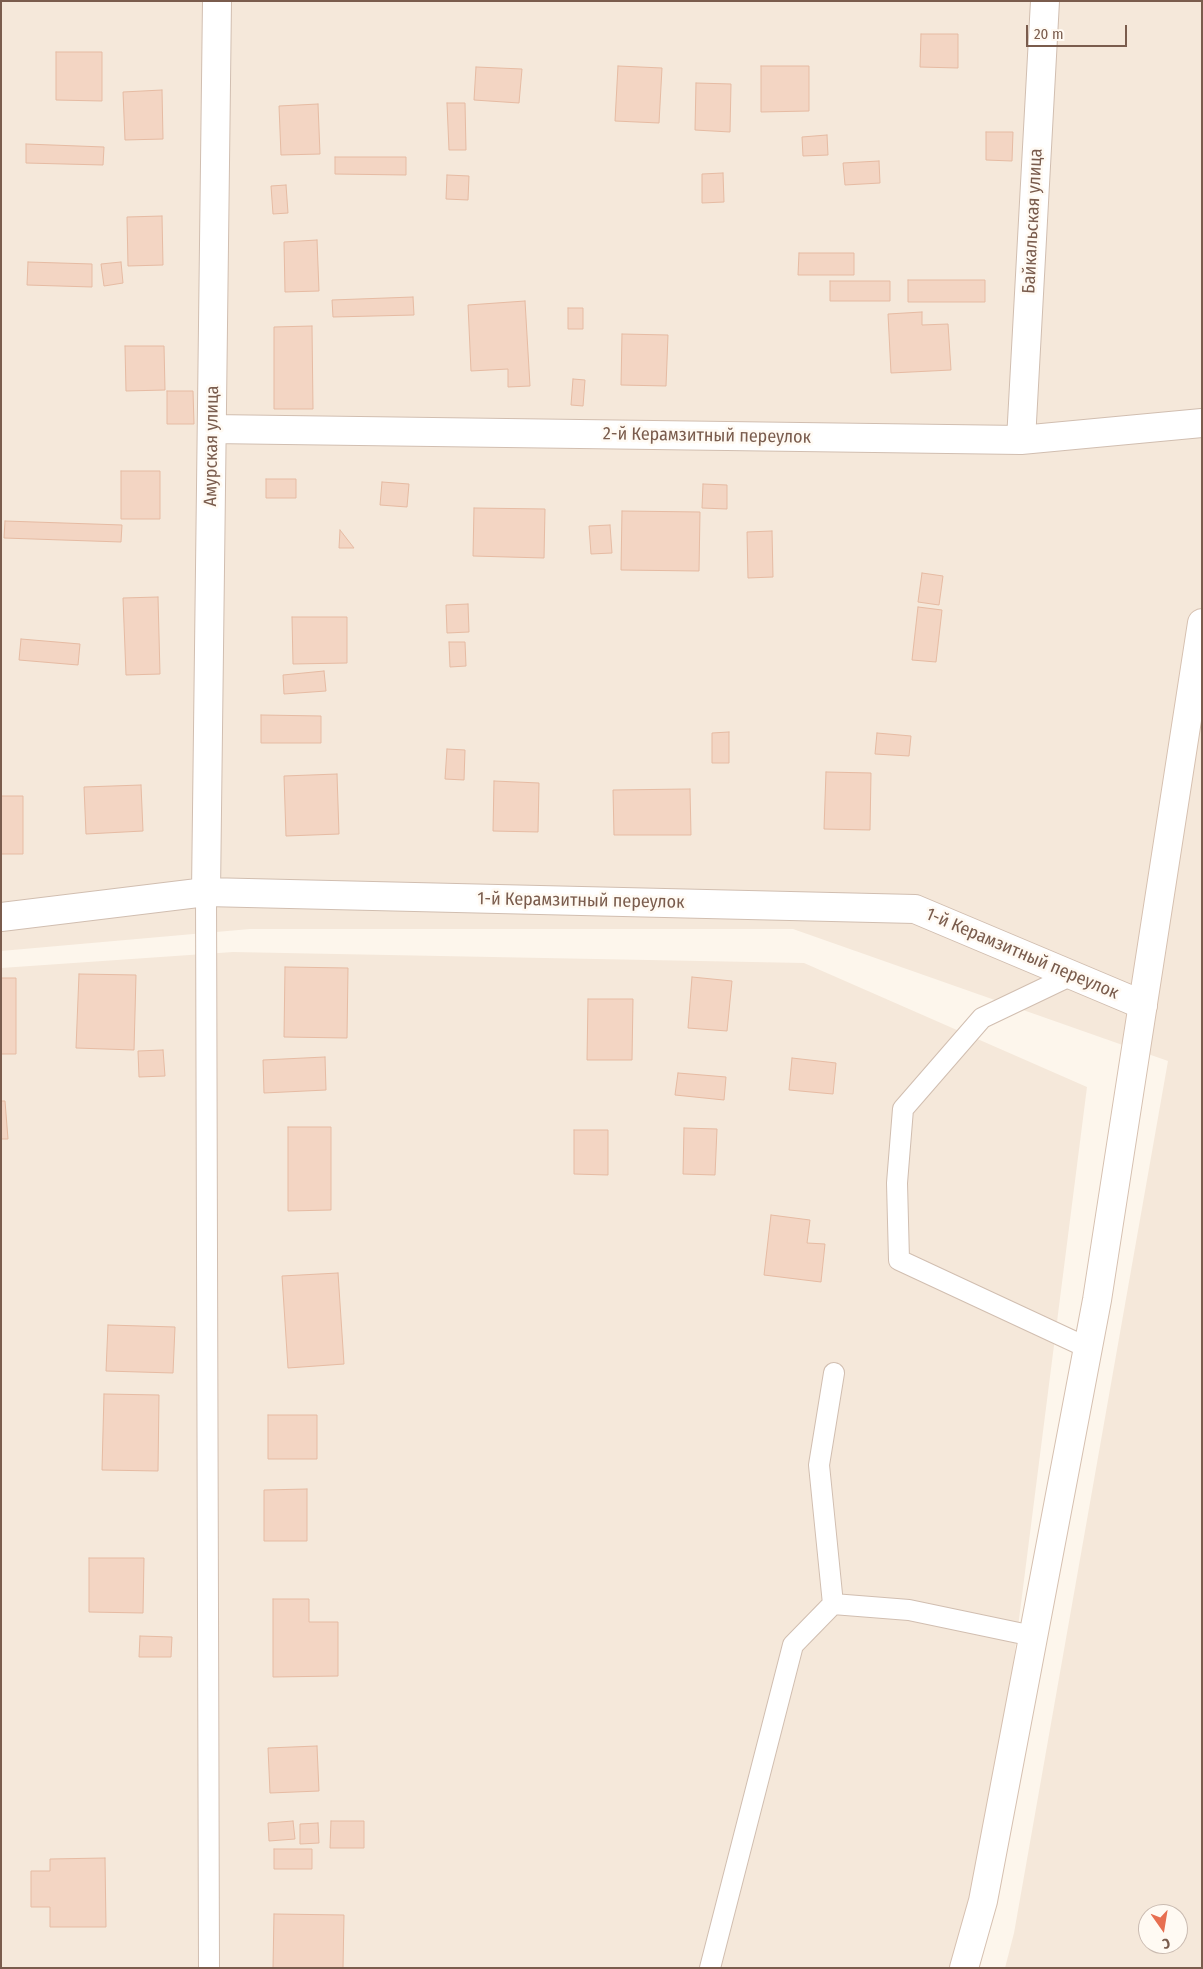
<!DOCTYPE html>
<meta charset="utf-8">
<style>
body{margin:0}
#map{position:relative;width:1203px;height:1969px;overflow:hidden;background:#fdf6ec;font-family:"Fira Sans Condensed",sans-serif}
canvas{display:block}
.frame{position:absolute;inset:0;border:2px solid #7a5c4d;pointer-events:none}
.north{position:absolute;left:1138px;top:1904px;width:50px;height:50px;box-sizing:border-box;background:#fffaf3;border:1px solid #cabbb1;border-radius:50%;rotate:167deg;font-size:14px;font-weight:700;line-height:20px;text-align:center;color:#7a5c4d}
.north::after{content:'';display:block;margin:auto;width:18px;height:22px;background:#e76f51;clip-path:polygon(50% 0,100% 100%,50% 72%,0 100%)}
.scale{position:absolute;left:1026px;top:25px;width:101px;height:22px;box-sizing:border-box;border:2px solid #7a5c4d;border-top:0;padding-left:6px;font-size:15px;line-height:18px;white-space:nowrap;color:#7a5c4d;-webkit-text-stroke:4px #fffaf3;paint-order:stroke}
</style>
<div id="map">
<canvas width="1203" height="1969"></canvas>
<div class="frame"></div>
<div class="north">С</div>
<div class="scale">20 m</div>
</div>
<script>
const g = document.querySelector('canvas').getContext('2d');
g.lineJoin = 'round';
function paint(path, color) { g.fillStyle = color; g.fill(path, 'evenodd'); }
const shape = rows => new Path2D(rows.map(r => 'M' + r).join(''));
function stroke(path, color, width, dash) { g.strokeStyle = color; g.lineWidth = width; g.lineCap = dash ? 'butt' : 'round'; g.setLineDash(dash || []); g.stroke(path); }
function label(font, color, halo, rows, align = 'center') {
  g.font = font + ' "Fira Sans Condensed",sans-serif'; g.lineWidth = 5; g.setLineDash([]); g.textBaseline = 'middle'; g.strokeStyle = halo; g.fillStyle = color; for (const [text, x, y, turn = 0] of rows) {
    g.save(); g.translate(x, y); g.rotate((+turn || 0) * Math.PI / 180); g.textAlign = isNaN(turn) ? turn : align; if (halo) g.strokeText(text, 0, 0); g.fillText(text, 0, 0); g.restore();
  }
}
const residential = shape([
 [1,1,1202,1,1202,1968,1005,1968,1014,1933,1168,1061,793,929,250,929,1,951],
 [1148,1914,1178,1914,1178,1944,1148,1944],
 [233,952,804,963,1087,1087,983,1901,964,1968,1,1968,1,968]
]);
const building = shape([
 [921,34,958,34,958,68,920,67,921,34],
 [56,52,102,52,102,101,56,100,56,52],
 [618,66,662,68,659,123,615,121,618,66],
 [761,66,809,66,809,111,761,112,761,66],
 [476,67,522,69,519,103,474,100,476,67],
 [696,83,731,84,730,132,695,130,696,83],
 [162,90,163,139,125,140,123,92,162,90],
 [447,103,465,103,466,150,449,150,447,103],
 [318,104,320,154,281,155,279,106,318,104],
 [986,132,1013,132,1012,161,986,160,986,132],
 [827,135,828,155,803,156,802,137,827,135],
 [26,144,104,147,103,165,26,163,26,144],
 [335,157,406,157,406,175,335,174,335,157],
 [879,161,880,183,845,185,843,163,879,161],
 [723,173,724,202,702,203,702,174,723,173],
 [447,175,469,176,468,200,446,199,447,175],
 [286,185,288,213,273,214,271,186,286,185],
 [162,216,163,265,128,266,127,217,162,216],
 [317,240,319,291,285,292,284,242,317,240],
 [799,253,854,253,854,275,798,275,799,253],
 [28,262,92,264,92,287,27,285,28,262],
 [121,262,123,283,104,286,101,264,121,262],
 [908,280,985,280,985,302,908,302,908,280],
 [830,281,890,281,890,301,830,301,830,281],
 [413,297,414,315,333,317,332,300,413,297],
 [525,301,530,386,508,387,508,369,471,371,468,305,525,301],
 [568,308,583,308,583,329,568,329,568,308],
 [922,312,922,325,948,324,951,370,891,373,888,314,922,312],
 [312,326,313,409,274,409,274,327,312,326],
 [622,334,668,335,666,386,621,385,622,334],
 [125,346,164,346,165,390,126,391,125,346],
 [573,379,585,380,583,406,571,405,573,379],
 [167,391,193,391,194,424,167,424,167,391],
 [121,471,160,471,160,519,121,519,121,471],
 [266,479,296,479,296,498,266,498,266,479],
 [382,482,409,484,407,507,380,505,382,482],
 [703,484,727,485,727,509,702,508,703,484],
 [474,508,545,509,544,558,473,556,474,508],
 [622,511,700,512,699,571,621,570,622,511],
 [5,521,122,525,121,542,4,538,5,521],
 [610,525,612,553,591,554,589,526,610,525],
 [340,530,354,548,339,548,340,530],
 [772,531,773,577,748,578,747,532,772,531],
 [922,573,943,576,939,605,918,602,922,573],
 [158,597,160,674,126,675,123,598,158,597],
 [468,604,469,632,447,633,446,605,468,604],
 [918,607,942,610,936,662,912,660,918,607],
 [292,617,347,617,347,663,293,664,292,617],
 [21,639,80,644,78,665,19,660,21,639],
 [449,642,465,642,466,666,450,667,449,642],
 [324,671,326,691,284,694,283,675,324,671],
 [261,715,321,716,321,743,261,743,261,715],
 [729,732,729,763,712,763,712,733,729,732],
 [877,733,911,736,909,756,875,754,877,733],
 [447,749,465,750,464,780,445,779,447,749],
 [826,772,871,773,870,830,824,829,826,772],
 [337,774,339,834,286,836,284,776,337,774],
 [494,781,539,783,538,832,493,831,494,781],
 [141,785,143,831,86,834,84,787,141,785],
 [690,789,691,835,614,835,613,790,690,789],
 [1,796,23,796,23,854,1,854,1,796],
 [285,967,348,968,347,1038,284,1037,285,967],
 [79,974,136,975,134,1050,76,1048,79,974],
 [692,977,732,981,727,1031,688,1028,692,977],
 [1,978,16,978,16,1054,1,1054,1,978],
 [588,999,633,999,632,1060,587,1060,588,999],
 [163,1050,165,1076,139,1077,138,1051,163,1050],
 [325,1057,326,1090,264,1093,263,1060,325,1057],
 [792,1058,836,1063,833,1094,789,1090,792,1058],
 [678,1073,726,1077,724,1100,675,1095,678,1073],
 [1,1101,5,1101,8,1139,1,1139,1,1101],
 [288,1127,331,1127,331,1210,288,1211,288,1127],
 [684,1128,717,1129,715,1175,683,1174,684,1128],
 [574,1130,608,1130,608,1175,574,1174,574,1130],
 [771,1215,810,1220,807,1243,825,1244,821,1282,764,1275,771,1215],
 [338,1273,344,1364,288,1368,282,1276,338,1273],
 [108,1325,175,1327,173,1373,106,1371,108,1325],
 [104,1394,159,1395,158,1471,102,1470,104,1394],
 [268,1415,317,1415,317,1459,268,1459,268,1415],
 [307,1489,307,1541,264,1541,264,1490,307,1489],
 [89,1558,144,1558,143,1613,89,1612,89,1558],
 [273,1599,309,1599,309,1622,338,1622,338,1676,273,1677,273,1599],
 [140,1636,172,1637,171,1657,139,1657,140,1636],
 [317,1746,319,1791,270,1793,268,1748,317,1746],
 [293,1821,295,1839,269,1841,268,1823,293,1821],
 [331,1821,364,1821,364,1848,330,1848,331,1821],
 [318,1823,319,1843,300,1844,300,1824,318,1823],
 [274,1849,312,1849,312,1869,274,1869,274,1849],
 [105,1858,106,1927,50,1927,50,1907,31,1907,31,1871,50,1871,50,1859,105,1858],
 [274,1914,344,1915,343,1968,273,1968,274,1914]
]);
const lane = shape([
 [206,892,209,1968],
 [1072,975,982,1018,903,1109,897,1183,899,1260,1088,1348],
 [833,1604,819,1465,834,1373],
 [710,1968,793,1645,833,1604,909,1610,1033,1636]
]);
const street = shape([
 [212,429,1021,440,1202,423],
 [1021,440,1045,1],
 [206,892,217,1],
 [1,917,206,892,915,909,1143,1005]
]);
const secondary = shape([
 [964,1968,983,1901,1097,1300,1202,623]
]);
const streetNames = [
 ["Байкальская улица",1033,221,-87],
 ["2-й Керамзитный переулок",707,436,1],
 ["Амурская улица",212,446,-89],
 ["1-й Керамзитный переулок",581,901,1],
 ["1-й Керамзитный переулок",1022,954,23]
];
paint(residential, '#f5e8da');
paint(building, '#f3d5c3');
stroke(building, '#e6bba3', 1);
stroke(lane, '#d1beb0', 22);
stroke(street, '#d1beb0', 30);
stroke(secondary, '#d6c0b0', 30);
stroke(lane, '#fff', 20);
stroke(street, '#fff', 28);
stroke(secondary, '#fff', 28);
label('18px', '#7a5c4d', '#fffaf3', streetNames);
</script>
